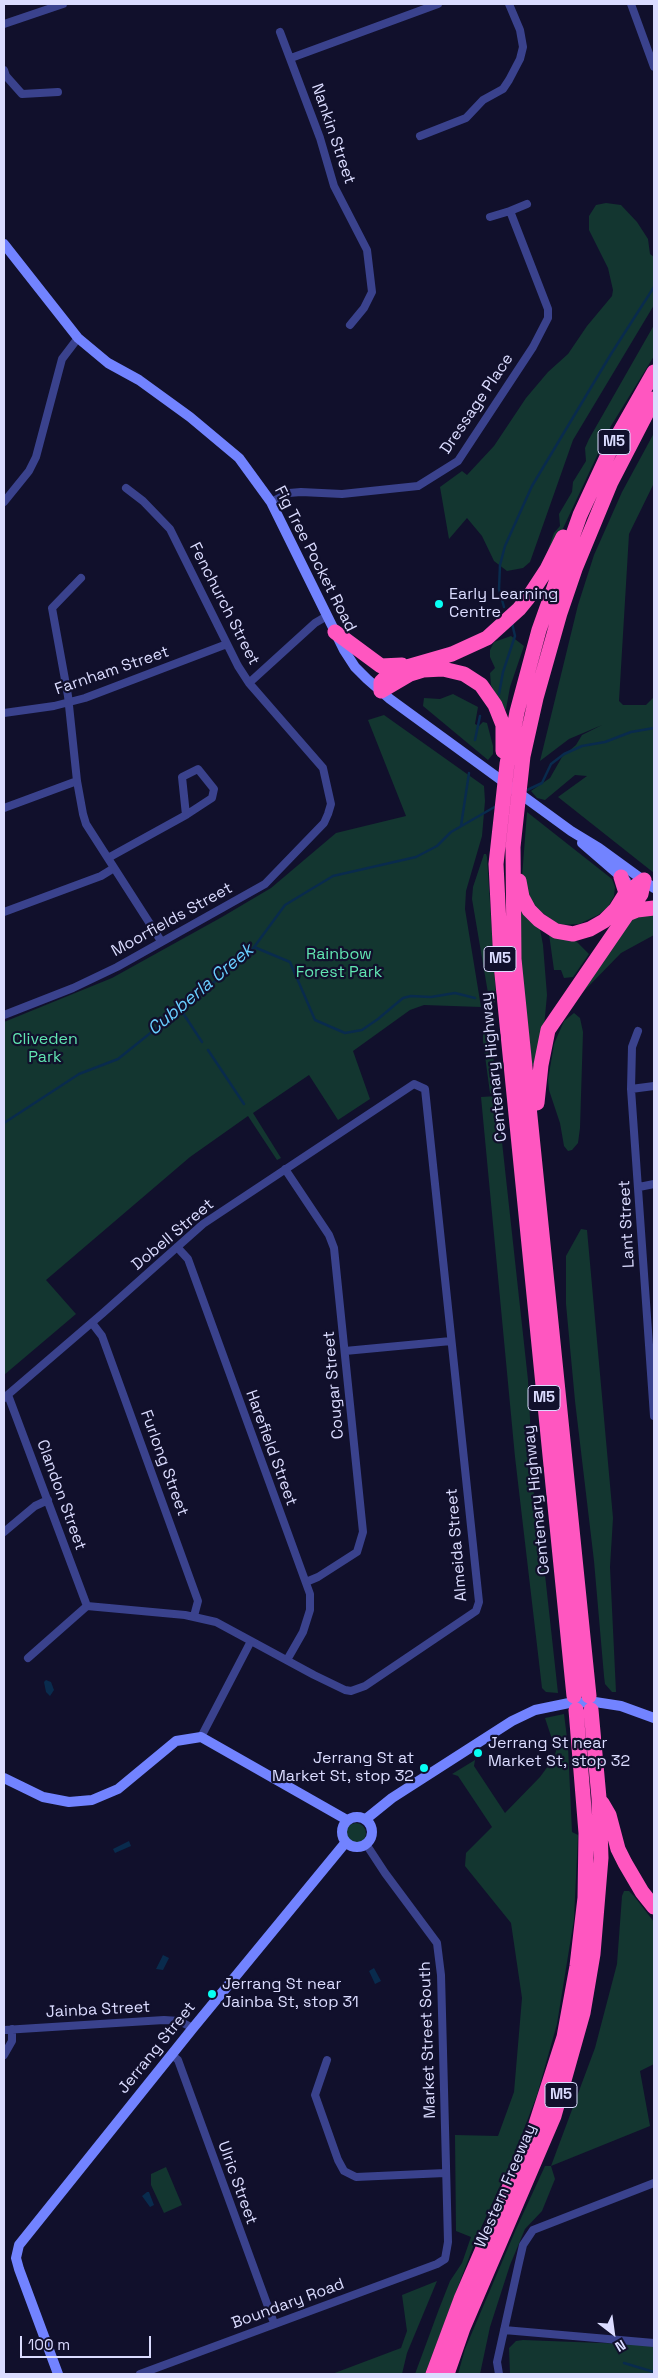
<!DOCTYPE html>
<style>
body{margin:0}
#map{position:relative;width:658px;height:2378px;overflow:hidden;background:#11102c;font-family:"Space Grotesk",sans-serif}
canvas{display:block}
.frame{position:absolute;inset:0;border:5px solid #dbdcff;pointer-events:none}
.north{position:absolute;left:588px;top:2308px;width:50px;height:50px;-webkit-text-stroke:4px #11102c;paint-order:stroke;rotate:150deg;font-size:14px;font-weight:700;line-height:20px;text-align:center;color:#dbdcff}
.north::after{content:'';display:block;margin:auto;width:18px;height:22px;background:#dbdcff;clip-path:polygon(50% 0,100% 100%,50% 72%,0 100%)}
.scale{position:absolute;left:20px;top:2336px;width:131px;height:22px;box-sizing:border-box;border:2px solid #dbdcff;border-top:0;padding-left:6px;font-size:15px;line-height:18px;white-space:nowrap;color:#dbdcff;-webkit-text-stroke:4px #11102c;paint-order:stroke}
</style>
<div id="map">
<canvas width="658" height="2378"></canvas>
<div class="frame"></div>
<div class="north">N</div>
<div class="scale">100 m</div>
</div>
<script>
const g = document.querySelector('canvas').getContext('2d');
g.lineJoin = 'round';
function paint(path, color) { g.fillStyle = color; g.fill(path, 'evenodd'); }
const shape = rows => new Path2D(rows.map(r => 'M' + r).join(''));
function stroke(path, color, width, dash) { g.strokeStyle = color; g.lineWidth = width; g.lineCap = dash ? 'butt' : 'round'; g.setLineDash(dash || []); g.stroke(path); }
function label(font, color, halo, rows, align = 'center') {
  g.font = font + ' "Space Grotesk",sans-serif'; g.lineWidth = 4.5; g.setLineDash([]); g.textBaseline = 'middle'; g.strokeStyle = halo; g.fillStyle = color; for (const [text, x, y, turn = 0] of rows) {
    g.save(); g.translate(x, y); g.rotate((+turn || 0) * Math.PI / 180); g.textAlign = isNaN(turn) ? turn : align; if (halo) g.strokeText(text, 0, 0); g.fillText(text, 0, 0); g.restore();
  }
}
const green = shape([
 [606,203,621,205,637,222,648,239,650,254,654,257,654,305,573,440,530,562,523,568,507,571,494,561,482,536,467,518,449,539,440,487,462,471,467,475,494,446,526,398,548,372,568,354,587,326,612,296,613,290,608,268,589,230,589,216,596,205],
 [654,325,654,356,611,426,551,554,547,553,554,533,560,526,559,514,572,492,573,482,586,461,585,448,589,439],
 [654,433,654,483,629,534,619,701,623,705,646,705,654,697,654,873,558,797,587,776,575,775,545,800,537,798,531,791,550,778,562,757,576,745,582,735,602,725,569,739,540,761,578,605,594,555,622,492],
 [511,636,524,646,510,687,506,709,504,711,491,685,490,673,495,668,490,657,490,650,494,642],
 [453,694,478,707,475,724,479,726,483,722,487,723,493,746,493,754,488,760,423,706,424,698,440,699],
 [384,715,484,786,485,801,482,836,466,891,465,909,481,1007,424,1005,410,1010,353,1051,370,1099,338,1120,309,1075,253,1113,281,1158,277,1160,248,1116,190,1157,46,1280,76,1314,4,1375,4,1022,112,978,222,917,271,888,336,833,406,816,368,720],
 [527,812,612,879,615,887,614,896,608,907,598,915,579,924,559,925,533,906,522,877],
 [484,854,486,854,487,857,495,981,496,997,495,1002,492,1004,489,999,472,899,473,887],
 [518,902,540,929,543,945,547,995,544,1027,536,1064,532,1065,520,956],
 [654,912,654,935,621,953,582,993,626,923,640,913],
 [549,934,574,939,589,954,573,977,564,978,561,970,554,970],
 [574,1013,580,1018,583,1032,580,1128,578,1143,572,1150,568,1151,564,1146,560,1123,549,1090,548,1080,554,1044,564,1021],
 [488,1028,490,1028,492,1042,495,1075,498,1089,494,1095,490,1093,483,1041,483,1034],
 [497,1096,528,1380,534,1498,539,1520,558,1693,546,1692,542,1688,515,1457,481,1097],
 [581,1229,587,1230,613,1518,610,1567,616,1692,612,1692,605,1684,604,1676,594,1561,575,1401,566,1304,566,1256],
 [564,1714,568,1746,572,1832,578,1835,574,1919,557,2024,537,2095,514,2155,476,2239,425,2374,415,2374,439,2309,450,2281,462,2263,471,2237,456,2231,455,2135,498,2136,514,2092,522,1998,511,1923,465,1866,466,1853,492,1827,458,1776,452,1774,475,1760,474,1766,505,1813,540,1777,554,1758,556,1751,545,1718],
 '346 1833a10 10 0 1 1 20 0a10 10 0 1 1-20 0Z',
 [624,1891,629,1891,634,1896,654,1922,654,2064,640,2071,650,2126,551,2166,555,2179,542,2211,525,2229,510,2265,490,2327,480,2374,458,2374,465,2349,516,2229,545,2166,551,2166,595,2048,617,1964,622,1896],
 [166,2167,182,2205,164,2213,151,2185,151,2174],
 [437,2281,407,2353,402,2374,332,2374,401,2348,407,2331,402,2295],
 [523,2340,654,2345,654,2374,510,2374,509,2348,516,2341]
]);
const water = shape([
 [46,1680,51,1682,54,1690,50,1696,46,1692,44,1682],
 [129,1841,131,1846,115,1853,113,1849],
 [163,1955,169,1958,163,1970,156,1969],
 [374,1968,381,1981,375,1984,369,1971],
 [147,2192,149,2192,154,2205,150,2207,142,2196]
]);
const stream = shape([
 [504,607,499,589,500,565,505,546,532,486,611,354,654,287],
 [499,694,503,672,515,636,512,623],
 [475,740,480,716],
 [525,791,542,783,551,764,564,754,582,746,605,742,631,732,654,728],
 [461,826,469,773],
 [254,947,290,962,315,1020,345,1033,362,1030,378,1019,403,998,411,996,431,997,455,993,475,998],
 [181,1010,202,1042],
 [208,1050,244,1104],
 [4,1123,79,1074,118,1059,249,954,285,905,333,876,416,857,437,846,451,832,498,805],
 [624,2363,654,2372]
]);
const street = shape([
 [631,4,654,67],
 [4,24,63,4],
 [280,32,320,138,334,186,367,250,372,292,364,308,350,325],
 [291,58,438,4],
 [4,70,6,76,22,94,58,92],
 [420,136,466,118,483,100,503,89,509,80,520,59,523,47,520,30,509,4],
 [510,211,527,204],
 [4,502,29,471,36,457,62,359,78,338],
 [271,502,289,493,301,492,342,494,418,486,458,461,533,347,548,318,548,309,510,211,490,217],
 [81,578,52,608,68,696,77,781,83,814,86,824,161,941],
 [249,683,315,623,327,616],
 [4,713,54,706,85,698,227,644],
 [4,808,77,781],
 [108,858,186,815,212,798,214,789,198,769,182,777,186,815],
 [4,912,101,876,114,868],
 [4,1015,73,988,117,967,265,884,324,823,328,814,331,804,323,768,249,683,238,666,170,529,143,501,126,488],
 [638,1031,632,1047,631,1089,654,1416],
 [631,1089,654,1086],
 [285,1169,329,1235,334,1248,363,1532,357,1552,318,1577,306,1582],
 [639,1187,654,1184],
 [177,1247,188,1259,310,1594,310,1610,303,1632,287,1660],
 [92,1323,102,1336,198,1601,194,1616],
 [345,1351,451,1341],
 [8,1395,87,1606],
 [4,1398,103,1313,203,1224,414,1084,425,1089,479,1602,476,1611,365,1686,351,1691,345,1690,314,1675,216,1622,185,1615,87,1606,28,1658],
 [4,1532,35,1506,48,1500],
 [201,1737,251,1641],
 [4,2030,164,2020,179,2021,193,2028],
 [171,2054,178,2060,274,2323],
 [4,2055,12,2041,12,2029],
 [327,2060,315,2095,338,2160,344,2171,356,2177,445,2173],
 [504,2330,654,2343],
 [140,2374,437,2264,445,2259,448,2242,441,1975,437,1943,385,1873,366,1844],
 [499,2374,497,2362,518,2267,523,2245,533,2230,654,2183]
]);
const secondary = shape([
 [4,244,78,338,108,363,139,380,190,417,239,458,271,502,344,650,355,667,367,679,390,699,571,831,599,848,654,888],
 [582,843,626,881],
 [4,1778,43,1797,69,1802,92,1800,118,1789,176,1741,201,1737,347,1820],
 '342 1832a15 15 0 1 1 30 0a15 15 0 1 1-30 0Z',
 [366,1819,392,1798,512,1721,535,1710,569,1703,595,1702,621,1706,654,1718],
 [58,2374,19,2269,16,2258,19,2245,193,2028,346,1842]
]);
const highway = shape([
 [335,632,381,666,402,665],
 [503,751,503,725,495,705,481,685,464,674,443,669,423,670,410,674,381,691,381,682,388,675,400,669,452,654,487,638,519,609,528,598,547,569,563,537],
 [621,877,626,893],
 [519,881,522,897,529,910,539,920,556,931,573,934,590,929,604,921,616,909,626,893,644,880],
 [627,914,637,910,654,908],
 [537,1103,541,1065,548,1030,641,894,644,880],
 [574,1696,501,964,496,864,507,764,517,712,539,630,580,515,613,444,654,372],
 [589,1696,514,959,513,847,523,756,536,698,560,613,575,569,611,482,654,399],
 [602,1803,609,1815,618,1849,625,1863,642,1892,654,1907],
 [433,2374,461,2299,533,2133,564,2037,577,1966,585,1898,586,1833,576,1710],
 [447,2374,463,2328,554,2116,583,2013,593,1954,601,1858,599,1798,591,1710]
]);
const markers = [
 [439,604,5,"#07fff4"],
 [478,1753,5,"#07fff4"],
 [424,1768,5,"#07fff4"],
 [212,1994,5,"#07fff4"]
];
const shields = [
 [614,442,32],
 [500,959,32],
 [544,1398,32],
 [561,2095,32]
];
const shieldNames = [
 ["M5",614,442],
 ["M5",500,959],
 ["M5",544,1398],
 ["M5",561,2095]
];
const streetNames = [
 ["Nankin Street",333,134,71],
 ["Dressage Place",477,404,-56],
 ["Fig Tree Pocket Road",315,559,63],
 ["Fenchurch Street",224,604,63],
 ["Farnham Street",112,671,-19],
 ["Moorfields Street",172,920,-29],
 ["Centenary Highway",494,1067,-96],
 ["Lant Street",627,1224,-93],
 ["Dobell Street",173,1235,-40],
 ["Cougar Street",334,1385,-95],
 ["Harefield Street",271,1448,70],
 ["Furlong Street",164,1463,70],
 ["Clandon Street",61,1495,70],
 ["Centenary Highway",537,1500,-96],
 ["Almeida Street",457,1545,-95],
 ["Jainba Street",98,2010,-3],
 ["Market Street South",428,2040,-92],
 ["Jerrang Street",157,2048,-51],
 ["Ulric Street",237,2183,70],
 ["Western Freeway",506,2186,-67],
 ["Boundary Road",288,2304,-20]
];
const poiNames = [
 ["Early Learning",449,595],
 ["Centre",449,613],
 ["Jerrang St near",488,1744],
 ["Market St, stop 32",488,1762],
 ["Jerrang St at",414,1759,"right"],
 ["Market St, stop 32",414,1777,"right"],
 ["Jerrang St near",222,1985],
 ["Jainba St, stop 31",222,2003]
];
const parkNames = [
 ["Rainbow",339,955],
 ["Forest Park",339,973],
 ["Cliveden",45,1040],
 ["Park",45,1058]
];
const waterNames = [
 ["Cubberla Creek",201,990,-40]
];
paint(green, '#133630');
paint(water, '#092b4d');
stroke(stream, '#092b4d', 2.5);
stroke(street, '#3a428d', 8);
stroke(secondary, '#7283ff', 10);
stroke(highway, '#ff56c0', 15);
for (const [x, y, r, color] of markers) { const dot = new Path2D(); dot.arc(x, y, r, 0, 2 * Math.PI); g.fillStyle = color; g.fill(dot); stroke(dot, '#11102c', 2); }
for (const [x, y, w] of shields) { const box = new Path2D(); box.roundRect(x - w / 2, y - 12.5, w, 25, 4); g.fillStyle = '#11102c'; g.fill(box); stroke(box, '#dbdcff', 1); }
label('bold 15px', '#dbdcff', null, shieldNames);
label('16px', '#dbdcff', '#11102c', streetNames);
label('16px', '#dbdcff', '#11102c', poiNames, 'left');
label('16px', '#61e5b1', '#11102c', parkNames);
label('italic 18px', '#69cfff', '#11102c', waterNames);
</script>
